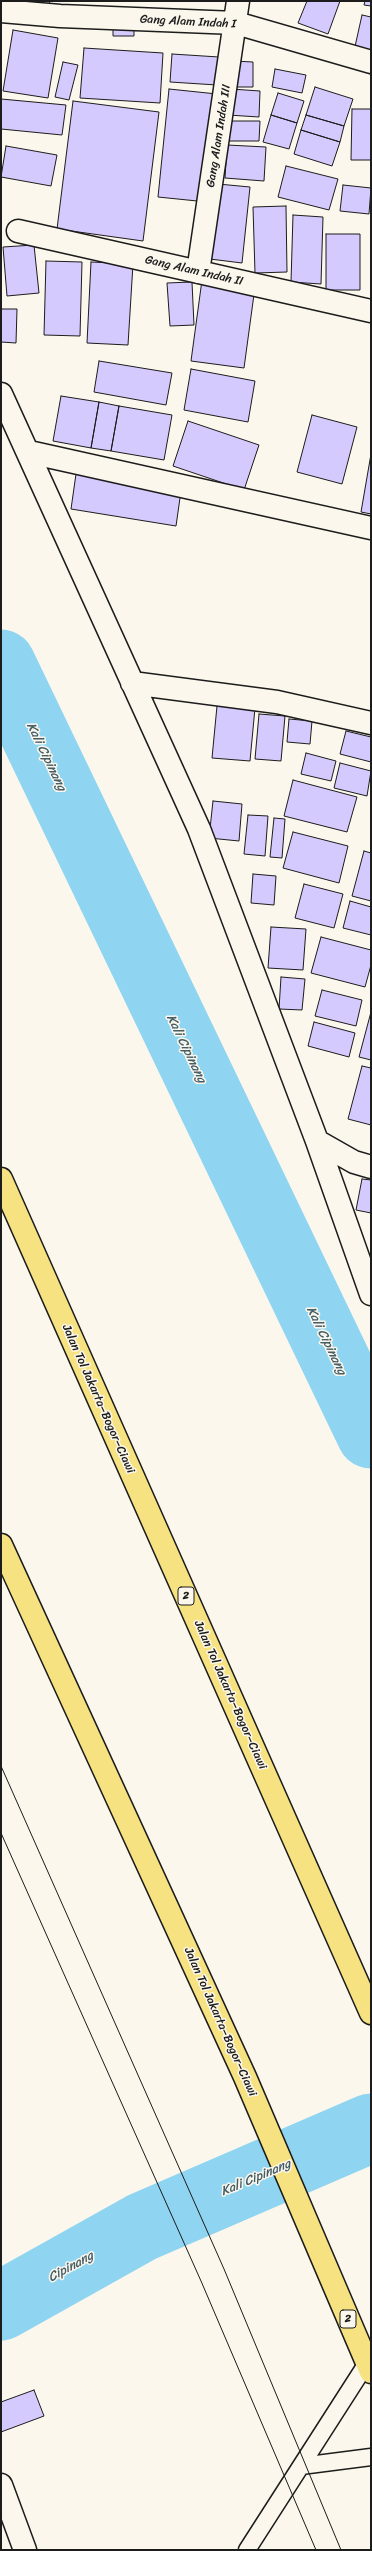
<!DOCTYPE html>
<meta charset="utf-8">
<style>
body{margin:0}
#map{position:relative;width:372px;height:2551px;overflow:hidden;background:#fbf7ec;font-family:Sriracha,sans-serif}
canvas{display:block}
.frame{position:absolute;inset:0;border:2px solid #1c1c1c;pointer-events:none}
</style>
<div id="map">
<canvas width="372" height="2551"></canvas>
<div class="frame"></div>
</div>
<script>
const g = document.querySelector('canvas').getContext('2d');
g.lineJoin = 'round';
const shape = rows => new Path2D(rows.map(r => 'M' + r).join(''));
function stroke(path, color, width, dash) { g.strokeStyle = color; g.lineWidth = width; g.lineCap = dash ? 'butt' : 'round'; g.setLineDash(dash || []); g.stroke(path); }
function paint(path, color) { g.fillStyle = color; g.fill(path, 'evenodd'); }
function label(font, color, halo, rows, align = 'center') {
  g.font = font + ' Sriracha,sans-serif'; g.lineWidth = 3; g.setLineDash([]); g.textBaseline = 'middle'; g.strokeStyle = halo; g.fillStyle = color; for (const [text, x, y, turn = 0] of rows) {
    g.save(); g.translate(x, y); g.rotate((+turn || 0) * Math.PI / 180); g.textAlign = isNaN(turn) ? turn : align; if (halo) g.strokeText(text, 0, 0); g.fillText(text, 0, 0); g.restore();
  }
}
const river = shape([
 [1,664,371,1434],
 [1,2306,142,2227,371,2128]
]);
const building = shape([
 [13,1,50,1,47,12,13,1],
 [307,1,340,1,328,34,298,23,307,1],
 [365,1,371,1,371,6,364,5,365,1],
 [362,15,371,17,371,55,354,51,362,15],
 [113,26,134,26,134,36,113,36,113,26],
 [13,30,58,38,48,98,3,91,13,30],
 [84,48,163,53,160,103,80,98,84,48],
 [172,54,219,57,217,85,170,82,172,54],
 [234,61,253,62,253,87,234,87,234,61],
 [63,62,78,65,69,100,55,97,63,62],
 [275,69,306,75,302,93,272,87,275,69],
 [315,87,353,99,344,126,306,115,315,87],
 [169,89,217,94,207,202,158,197,169,89],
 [231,89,260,91,259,117,228,115,231,89],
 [278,93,304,101,297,123,271,115,278,93],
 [1,99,66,105,62,135,1,129,1,99],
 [73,101,159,112,143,241,57,229,73,101],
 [352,109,371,109,371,160,351,160,352,109],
 [271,115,297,123,289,149,263,142,271,115],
 [306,115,344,126,340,142,301,130,306,115],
 [227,121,260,121,259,141,226,141,227,121],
 [301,130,340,142,332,166,294,154,301,130],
 [227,145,266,147,264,181,225,178,227,145],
 [6,146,57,155,51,186,1,177,6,146],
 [286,166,338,179,329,210,278,197,286,166],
 [218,184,250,187,242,263,210,259,218,184],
 [343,185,371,188,369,214,340,211,343,185],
 [286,206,287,272,255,273,253,207,286,206],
 [293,215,323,217,321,284,291,282,293,215],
 [326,234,360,234,360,290,326,290,326,234],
 [34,245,39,293,7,296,3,247,34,245],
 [46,261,82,262,80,336,44,335,46,261],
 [91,262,133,264,128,345,87,343,91,262],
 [202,280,255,287,244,368,191,361,202,280],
 [192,282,194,325,170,326,167,283,192,282],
 [1,309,17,309,16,343,1,342,1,309],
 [99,361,172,373,166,405,94,392,99,361],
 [191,369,255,381,248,422,184,410,191,369],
 [61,396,99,402,91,448,53,441,61,396],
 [99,402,119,406,111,451,91,448,99,402],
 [119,406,172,415,164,460,111,451,119,406],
 [312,415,357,427,342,484,297,472,312,415],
 [188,421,259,445,244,490,173,466,188,421],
 [371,454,371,514,361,512,371,454],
 [76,474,181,491,176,526,71,509,76,474],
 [217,706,255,708,250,761,212,758,217,706],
 [259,714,285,716,281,761,255,759,259,714],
 [289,719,312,721,310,744,287,742,289,719],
 [346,731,371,737,371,762,340,754,346,731],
 [306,753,336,761,331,781,301,774,306,753],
 [340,763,371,771,367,796,334,788,340,763],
 [293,780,357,797,347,832,284,816,293,780],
 [213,801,242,804,239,841,209,838,213,801],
 [248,815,268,816,265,856,244,854,248,815],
 [274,818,285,819,282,858,270,857,274,818],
 [293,832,348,846,339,883,283,868,293,832],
 [364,851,371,853,371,901,352,896,364,851],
 [253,874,276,876,274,905,251,903,253,874],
 [304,884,343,894,334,928,295,918,304,884],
 [350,901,371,907,371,935,343,928,350,901],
 [271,927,306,929,303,970,268,968,271,927],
 [321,937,371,950,371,965,365,987,311,973,321,937],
 [281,977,305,979,302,1010,279,1009,281,977],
 [322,990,362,1000,356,1026,315,1016,322,990],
 [371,1012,371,1060,359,1057,371,1012],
 [314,1022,355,1033,349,1057,308,1046,314,1022],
 [362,1066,371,1068,371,1125,348,1119,362,1066],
 [362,1179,371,1180,371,1213,356,1210,362,1179],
 [34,2390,44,2416,1,2432,1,2402,34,2390]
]);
const lane = shape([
 [301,2466,371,2457],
 [247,2550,367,2363]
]);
const street = shape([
 [1,11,60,16,236,23,371,62],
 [18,231,371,311],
 [198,272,238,1],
 [1,394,199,829,317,1141,371,1294],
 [29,452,371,528],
 [132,683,277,702,371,723],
 [317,1141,354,1162,371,1167],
 [1,2485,25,2550]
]);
const highway = shape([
 [1,1179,371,2013],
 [1,1545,245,2077,371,2372]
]);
const tram = shape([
 [1,1766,224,2269,341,2550],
 [1,1833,201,2281,316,2550]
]);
const shields = [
 [186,1596,16],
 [348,2319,16]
];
const shieldNames = [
 ["2",186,1596],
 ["2",348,2319]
];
const streetNames = [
 ["Gang Alam Indah I",188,22,3],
 ["Gang Alam Indah III",219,136,-81],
 ["Gang Alam Indah II",194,271,13],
 ["Jalan Tol Jakarta–Bogor–Ciawi",98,1399,66],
 ["Jalan Tol Jakarta–Bogor–Ciawi",230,1695,66],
 ["Jalan Tol Jakarta–Bogor–Ciawi",220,2022,66]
];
const waterNames = [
 ["Kali Cipinang",46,757,64],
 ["Kali Cipinang",186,1049,64],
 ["Kali Cipinang",326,1341,64],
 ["Kali Cipinang",256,2178,-23],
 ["Cipinang",71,2267,-29]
];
stroke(river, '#8fd5f1', 69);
paint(building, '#d5cafd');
stroke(building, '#1c1c1c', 1);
stroke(lane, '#1c1c1c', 19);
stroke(street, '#1c1c1c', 25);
stroke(highway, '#1c1c1c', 25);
stroke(lane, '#fbf7ec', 16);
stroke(street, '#fbf7ec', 22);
stroke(highway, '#f6e281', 22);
stroke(tram, '#1c1c1c', 1);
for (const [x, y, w] of shields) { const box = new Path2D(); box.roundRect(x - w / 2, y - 9, w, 18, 3); g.fillStyle = '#fbf7ec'; g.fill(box); stroke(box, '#1c1c1c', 1); }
label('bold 11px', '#1c1c1c', null, shieldNames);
label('12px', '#1c1c1c', '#fbf7ec', streetNames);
label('italic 13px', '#445d67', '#fbf7ec', waterNames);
</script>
